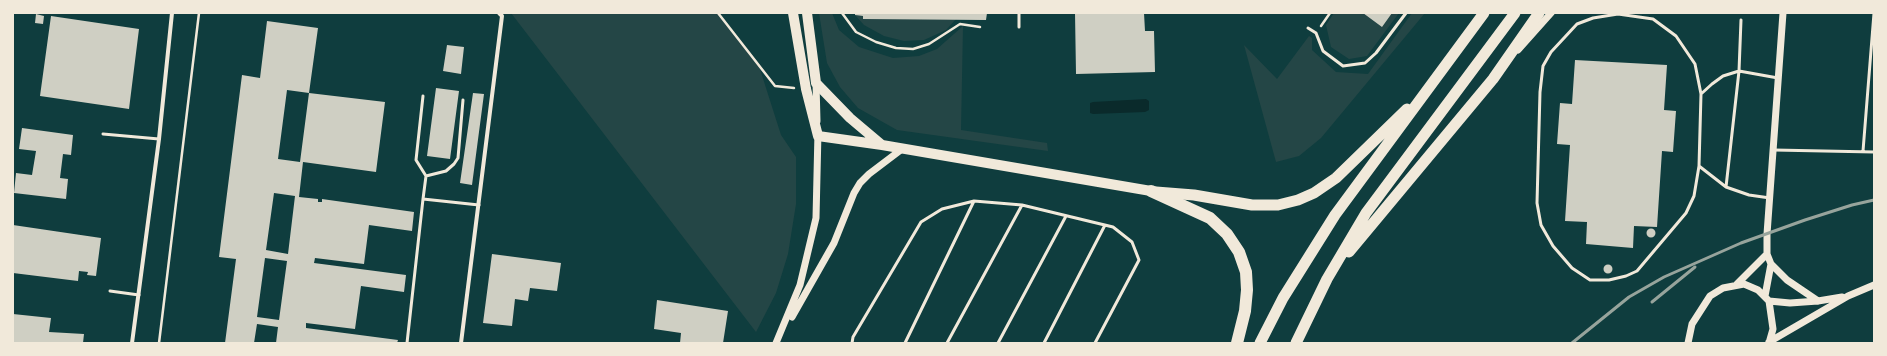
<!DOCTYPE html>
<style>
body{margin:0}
#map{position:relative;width:1887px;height:356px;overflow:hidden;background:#0f3d3e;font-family:"Fira Sans Condensed",sans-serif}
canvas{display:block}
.frame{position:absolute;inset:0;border:14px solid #f1e9da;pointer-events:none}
</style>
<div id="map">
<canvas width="1887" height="356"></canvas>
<div class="frame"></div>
</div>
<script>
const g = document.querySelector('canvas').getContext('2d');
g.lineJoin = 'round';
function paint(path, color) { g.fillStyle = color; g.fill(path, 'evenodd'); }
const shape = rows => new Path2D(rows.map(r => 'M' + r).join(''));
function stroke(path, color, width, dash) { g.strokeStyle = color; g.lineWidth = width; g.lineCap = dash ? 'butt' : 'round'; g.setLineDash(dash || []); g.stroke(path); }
const green = shape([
 [511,13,718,13,759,66,781,135,796,157,796,204,788,254,776,293,756,332],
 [819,13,832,13,839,30,859,47,893,58,919,56,937,49,963,26,961,130,1047,143,1048,151,897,130,858,108,840,87,827,63],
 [854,13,855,15,863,16,863,19,956,19,946,30,924,40,904,41,884,36,864,25,855,15],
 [1334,13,1399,13,1367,56,1349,59,1331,47,1326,25],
 [1412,13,1425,13,1321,138,1299,156,1276,162,1244,45,1277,79,1309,36,1312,38,1312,50,1336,72,1368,74]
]);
const water = shape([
 [1146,99,1149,101,1149,110,1145,112,1093,114,1090,113,1090,103,1093,102]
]);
const building = shape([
 [855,13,987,13,986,20,863,19,863,16,855,15],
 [1075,13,1144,13,1145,31,1154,31,1155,72,1076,74],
 [1363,13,1392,13,1382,27],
 [36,14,44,16,43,24,35,23],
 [51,16,139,29,129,109,40,96],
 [267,21,318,28,309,93,287,90,278,159,300,162,309,93,385,102,376,172,303,162,299,197,318,199,318,202,322,202,322,199,414,212,412,231,369,225,364,264,315,258,314,263,406,275,404,292,361,286,355,329,306,323,306,328,398,340,397,343,276,343,278,327,257,324,254,343,225,343,236,259,219,257,242,75,260,78],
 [274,193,295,196,288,254,266,250],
 [265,258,287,261,279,320,257,317],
 [447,45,464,47,461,74,443,71],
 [1575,60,1667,65,1664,110,1676,111,1673,152,1662,151,1657,227,1634,226,1633,248,1586,244,1587,222,1565,221,1570,145,1557,144,1560,103,1572,104],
 [436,88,459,91,450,159,427,156],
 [473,93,484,94,472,185,460,183],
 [22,128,73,135,71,155,63,154,60,178,68,179,66,199,14,193,16,173,32,175,36,151,19,149],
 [13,225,101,238,96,276,87,275,88,272,79,271,78,281,13,273],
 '1646.5 233a4.5 4.5 0 1 1 9 0a4.5 4.5 0 1 1-9 0Z',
 [492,254,561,263,557,291,530,288,528,301,515,299,512,326,483,323],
 '1603.5 269a4.5 4.5 0 1 1 9 0a4.5 4.5 0 1 1-9 0Z',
 [657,300,728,311,723,343,680,343,681,333,654,329],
 [13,314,51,318,49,332,84,334,83,343,13,343]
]);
const path = shape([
 [718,13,775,86,794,88],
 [842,13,856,32,876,42,896,48,913,49,929,44,960,24,980,27],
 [1321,26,1330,13],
 [159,343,199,13]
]);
const service = shape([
 [1019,13,1019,27],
 [1308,28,1316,33,1323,51,1343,66,1365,63,1376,53,1406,13],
 [1701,94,1712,84,1723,76,1739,71,1741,20],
 [423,96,416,160,426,176,423,199],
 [103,134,159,139],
 [1774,150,1874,152],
 [1863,151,1874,13],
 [1699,166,1694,196,1686,213,1637,271,1626,276,1609,280,1590,280,1572,268,1553,246,1541,225,1537,203,1540,92,1543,66,1551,52,1577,24,1593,18,1618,14,1653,19,1676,36,1695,64,1701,94,1699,166,1726,187,1749,195,1770,198],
 [426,176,446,171,454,164,458,158,463,100],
 [1726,187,1739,71,1778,78],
 [110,291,139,295],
 [407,343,423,199,479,205],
 [852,343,853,337,921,222,942,209,974,201,1022,205],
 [905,343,974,201],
 [947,343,1022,205,1113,227,1132,242,1139,260,1095,343],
 [998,343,1066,216],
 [1044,343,1105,225]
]);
const minor = shape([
 [132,343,159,139,172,13],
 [461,343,502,16,499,13]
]);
const tertiary = shape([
 [1518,50,1551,13],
 [816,83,817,121],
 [1771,264,1787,280,1818,301],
 [1737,284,1767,254],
 [1765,296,1771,264,1767,254,1767,234,1783,13],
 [1769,301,1790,303,1818,301,1842,297],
 [792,317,834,243,854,193,860,183,869,174,902,149],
 [1769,342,1848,296,1874,285],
 [776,343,800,285,816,218,818,132],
 [1688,343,1692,324,1710,296,1723,288,1744,284,1758,290,1769,301,1773,329,1769,343]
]);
const primary = shape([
 [793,13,806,89,818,136,882,145,1151,191],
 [807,13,816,83,850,118,882,145]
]);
const trunk = shape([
 [1156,192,1194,195,1252,205,1278,205,1298,200,1314,193,1336,178,1407,109],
 [1349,252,1493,79,1539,13],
 [1260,343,1283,298,1335,215,1484,13],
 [1296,343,1327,279,1366,213,1515,13]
]);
const motorway = shape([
 [1151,191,1210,218,1227,234,1239,252,1246,272,1247,290,1245,311,1237,343]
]);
const rail = shape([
 [1652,302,1695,267],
 [1572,343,1629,297,1664,277,1741,243,1805,220,1852,205,1874,200]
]);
paint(green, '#244646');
paint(water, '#0a2a2b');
paint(building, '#cfcfc3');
stroke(path, '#f1e9da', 2.5);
stroke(service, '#f1e9da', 3);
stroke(minor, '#f1e9da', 4);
stroke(tertiary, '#f1e9da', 7);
stroke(primary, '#f1e9da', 10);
stroke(trunk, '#f1e9da', 11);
stroke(motorway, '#f1e9da', 12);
stroke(rail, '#97a49c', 3);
</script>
